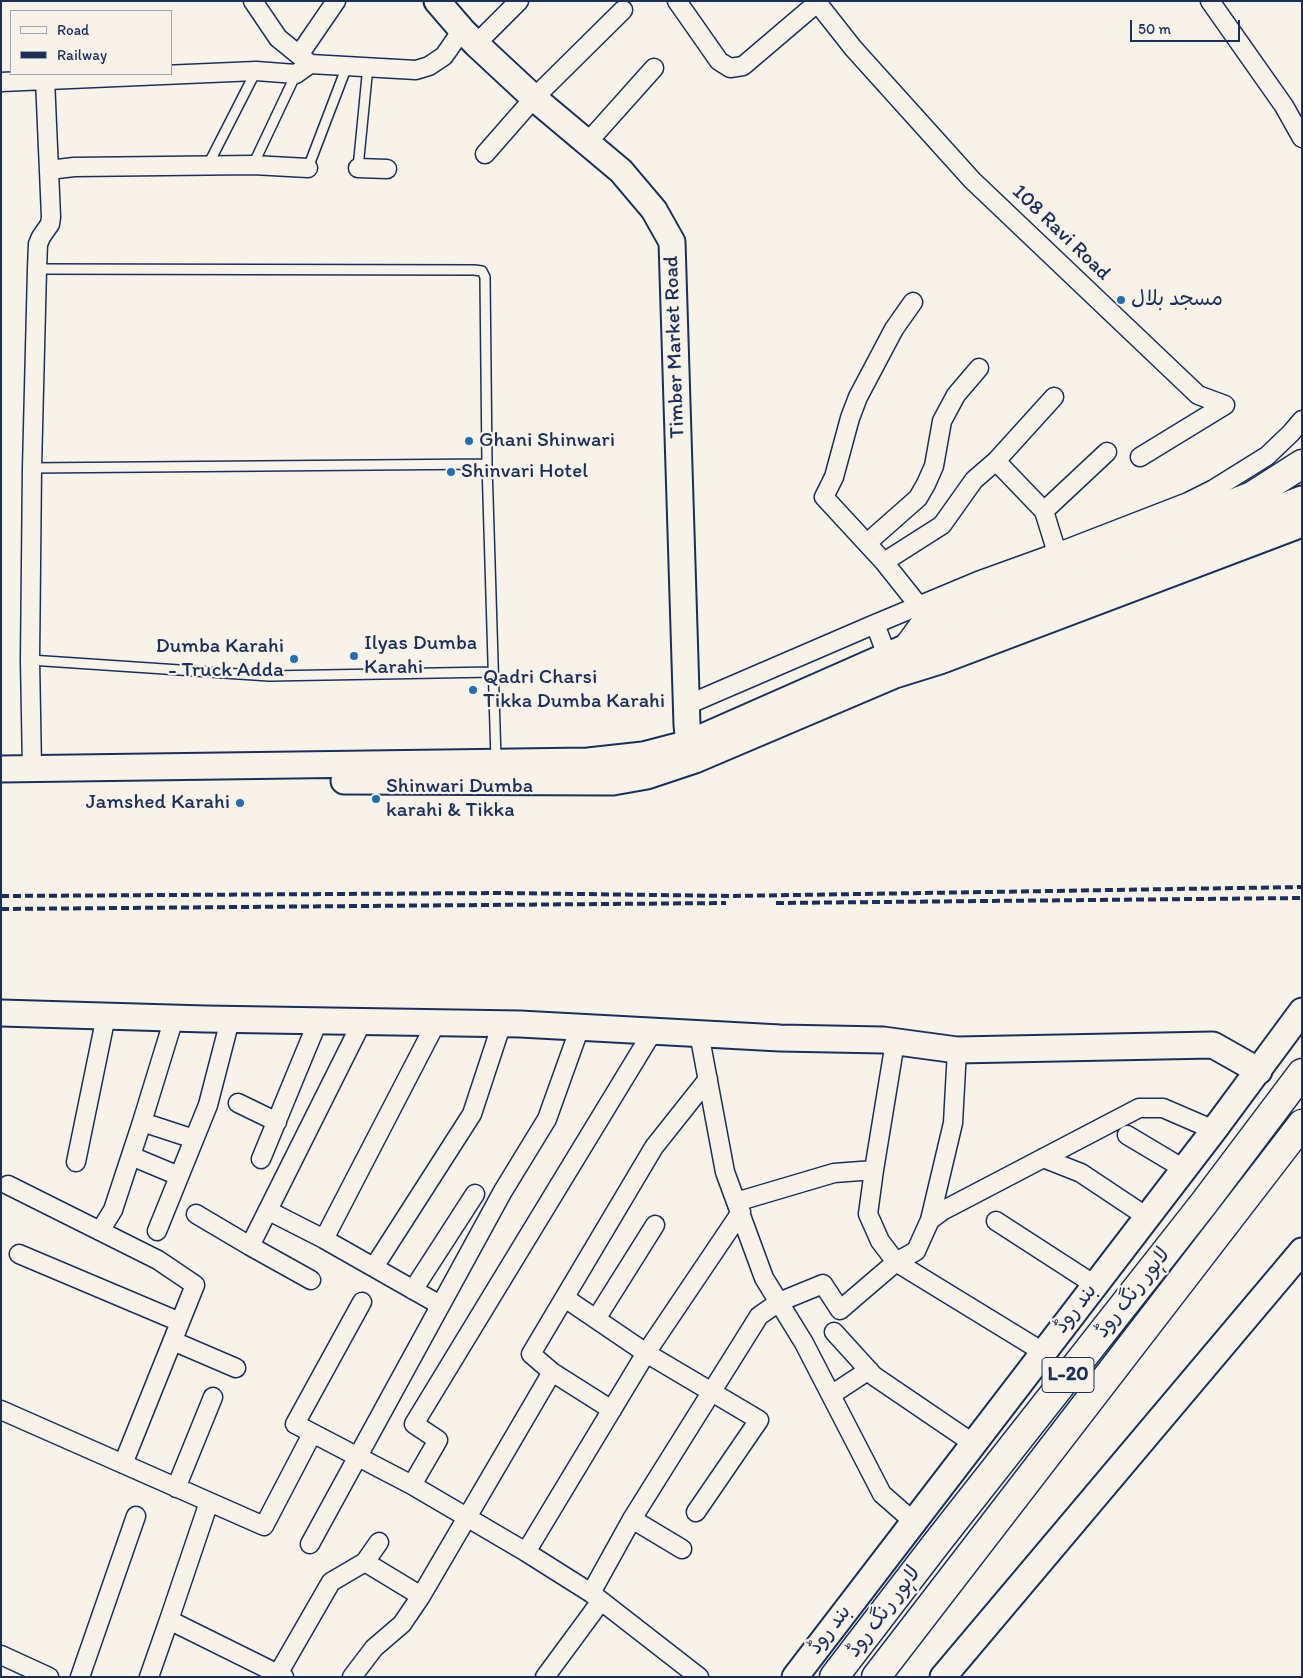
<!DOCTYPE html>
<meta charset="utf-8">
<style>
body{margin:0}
#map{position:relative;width:1303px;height:1678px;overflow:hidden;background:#f7f3e8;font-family:Itim,sans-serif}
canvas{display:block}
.frame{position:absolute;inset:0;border:2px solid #1b2f5e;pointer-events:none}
.legend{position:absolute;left:10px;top:10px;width:162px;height:65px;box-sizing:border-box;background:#f7f3e8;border:1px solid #9fa5b1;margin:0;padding:6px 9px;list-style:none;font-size:15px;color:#1b2f5e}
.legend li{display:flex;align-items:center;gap:10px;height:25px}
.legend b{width:25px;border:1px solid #9fa5b1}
.scale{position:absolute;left:1130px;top:20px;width:110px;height:22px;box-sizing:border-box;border:2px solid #1b2f5e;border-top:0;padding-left:6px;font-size:15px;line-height:18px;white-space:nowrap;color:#1b2f5e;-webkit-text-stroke:4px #f7f3e8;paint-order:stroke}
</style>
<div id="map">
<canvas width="1303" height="1678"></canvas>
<div class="frame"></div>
<ul class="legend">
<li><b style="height:6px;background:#f7f3e8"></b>Road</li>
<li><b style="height:6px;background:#1b2f5e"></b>Railway</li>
</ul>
<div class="scale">50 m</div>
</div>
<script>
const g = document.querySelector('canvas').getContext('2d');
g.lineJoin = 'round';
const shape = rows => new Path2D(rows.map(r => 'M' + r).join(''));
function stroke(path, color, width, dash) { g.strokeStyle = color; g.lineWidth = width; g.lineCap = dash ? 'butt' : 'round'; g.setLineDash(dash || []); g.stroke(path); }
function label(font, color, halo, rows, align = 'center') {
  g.font = font + ' Itim,"Playpen Sans Arabic",sans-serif'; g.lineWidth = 4.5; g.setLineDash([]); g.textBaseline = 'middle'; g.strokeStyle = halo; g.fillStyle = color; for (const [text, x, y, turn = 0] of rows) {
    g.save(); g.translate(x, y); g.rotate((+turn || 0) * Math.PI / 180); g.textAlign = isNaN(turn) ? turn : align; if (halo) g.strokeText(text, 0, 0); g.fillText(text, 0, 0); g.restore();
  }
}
const lane = shape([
 [208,165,256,71],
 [253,165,296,74],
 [308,168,347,66],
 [358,168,368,66],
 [37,269,474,270,482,271,485,277,487,464,496,760],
 [32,468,487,464],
 [30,660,269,676,493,672]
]);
const street = shape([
 [253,1,278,38,310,64],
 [677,1,719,61,730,68,743,66,817,3],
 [816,1,853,48,972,180,1198,395,1225,405,1140,457],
 [1210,1,1284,106,1302,138],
 [476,44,519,1],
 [299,55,336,1],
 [1,82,256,71,296,74,310,64,416,70,429,66,444,56,462,30],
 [587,143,654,68],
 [485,154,534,98,623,10],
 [358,168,387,169],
 [49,170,74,167,253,165,308,168],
 [913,302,894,329,858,397,850,418,834,477,824,497,884,562,919,606],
 [996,461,1044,511,1057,553],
 [1044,511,1107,452],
 [867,543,918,498,926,484,934,466,942,421,956,395,979,368],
 [884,562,942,525,974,480,996,461,1054,397],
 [891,666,875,624,978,581,1064,550,1188,502,1214,489,1267,456,1291,433,1302,420],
 [687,705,875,624],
 [32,769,30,660,32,468,37,269,38,244,41,237,50,224,51,217,45,79],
 [174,1018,142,1122,194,1139],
 [699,1033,725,1172,764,1278,804,1343,882,1494,914,1522],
 [895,1042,874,1170,868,1214,880,1241,896,1262,1043,1352],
 [238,1103,277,1122],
 [1127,1135,1184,1169],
 [131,1156,179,1176],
 [1043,1158,1081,1173,1147,1217],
 [261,1159,318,1021],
 [76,1162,106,1016],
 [8,1185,158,1260,195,1285,123,1464],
 [736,1202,834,1173,874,1170],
 [269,1211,324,1239,440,1305],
 [196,1214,250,1246],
 [930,1220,953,1123,957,1050],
 [996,1221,1095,1285],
 [100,1231,113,1210,142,1122],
 [157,1231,208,1105,230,1020],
 [324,1239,436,1023],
 [19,1254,180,1322],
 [374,1267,472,1114,502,1023],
 [311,1280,250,1246,362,1022],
 [413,1290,475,1194],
 [565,1298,646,1353,759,1420,696,1512],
 [362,1302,295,1424,412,1485,526,1552,591,1593,699,1677],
 [596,1319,655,1225],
 [834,1332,874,1376,974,1444],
 [173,1341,236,1368],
 [552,1372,612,1410],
 [831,1395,869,1370],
 [1,1410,264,1526,312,1434],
 [412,1485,438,1440,414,1424,653,1031],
 [176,1488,213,1397],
 [632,1519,682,1549],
 [310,1544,503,1191,547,1119,580,1027],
 [526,1552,646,1353,741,1212],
 [365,1562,421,1596],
 [591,1593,632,1519,759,1316,779,1302,823,1284,840,1310,896,1262,916,1251,930,1220,942,1211,1139,1108,1163,1108,1214,1130],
 [169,1620,209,1502],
 [1,1655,49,1677],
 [278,1674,331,1582,365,1562,379,1542],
 [80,1677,136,1516],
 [149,1677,169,1620,284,1677],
 [352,1677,374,1648,402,1624,421,1596,552,1372,531,1354,654,1147,708,1079],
 [545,1677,601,1601]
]);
const secondary = shape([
 [437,1,462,30,476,44,534,98,621,171,654,210,672,242,687,725,689,743,694,757],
 [1,769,588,761,643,755,689,743,909,646,932,640,1302,499],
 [344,781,613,782,647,776,695,760,895,675,940,661,1302,524],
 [1,1013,205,1019,520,1024,780,1038,883,1040,957,1050,1213,1045,1259,1071],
 [795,1677,1214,1130,1302,1011],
 [943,1677,1302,1251]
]);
const highway = shape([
 [909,646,925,624,1252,496,1302,464],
 [834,1677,936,1544,1204,1203,1302,1073],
 [876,1677,1302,1124]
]);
const rail = shape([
 [1,896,503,893,733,896,1302,887],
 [776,903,1302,898],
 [1,909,726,903]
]);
const markers = [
 [1121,300,5,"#1f6fb2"],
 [469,441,5,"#1f6fb2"],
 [451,472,5,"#1f6fb2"],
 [354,656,5,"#1f6fb2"],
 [294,659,5,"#1f6fb2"],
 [473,690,5,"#1f6fb2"],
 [376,799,5,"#1f6fb2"],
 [240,803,5,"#1f6fb2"]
];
const shields = [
 [1068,1375,52]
];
const shieldNames = [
 ["L-20",1068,1375]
];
const streetNames = [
 ["108 Ravi Road",1061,233,44],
 ["Timber Market Road",675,347,-92],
 ["لاہور رنگ روڈ",1133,1293,-52],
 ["بند روڈ",1076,1309,-52],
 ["لاہور رنگ روڈ",884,1612,-53],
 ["بند روڈ",830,1630,-52]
];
const poiNames = [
 ["مسجد بلال",1131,300],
 ["Ghani Shinwari",479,441],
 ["Shinvari Hotel",461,472],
 ["Ilyas Dumba",364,644],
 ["Karahi",364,668],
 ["Dumba Karahi",284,647,"right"],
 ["- Truck Adda",284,671,"right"],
 ["Qadri Charsi",483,678],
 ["Tikka Dumba Karahi",483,702],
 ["Shinwari Dumba",386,787],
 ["karahi & Tikka",386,811],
 ["Jamshed Karahi",230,803,"right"]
];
stroke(lane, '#1b2f5e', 12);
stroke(street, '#1b2f5e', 21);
stroke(secondary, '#1b2f5e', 29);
stroke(highway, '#1b2f5e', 31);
stroke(lane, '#f7f3e8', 9);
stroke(street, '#f7f3e8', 18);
stroke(secondary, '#f7f3e8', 25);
stroke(highway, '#f7f3e8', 28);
stroke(rail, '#1b2f5e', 4, [8, 4]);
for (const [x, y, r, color] of markers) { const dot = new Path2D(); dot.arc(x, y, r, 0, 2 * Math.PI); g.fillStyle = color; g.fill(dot); stroke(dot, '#f7f3e8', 2); }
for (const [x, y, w] of shields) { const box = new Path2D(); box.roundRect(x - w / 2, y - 17.5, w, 35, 4); g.fillStyle = '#f7f3e8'; g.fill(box); stroke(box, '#1b2f5e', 1); }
label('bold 20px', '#1b2f5e', null, shieldNames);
label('21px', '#1b2f5e', '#f7f3e8', streetNames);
label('21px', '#1b2f5e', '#f7f3e8', poiNames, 'left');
</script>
